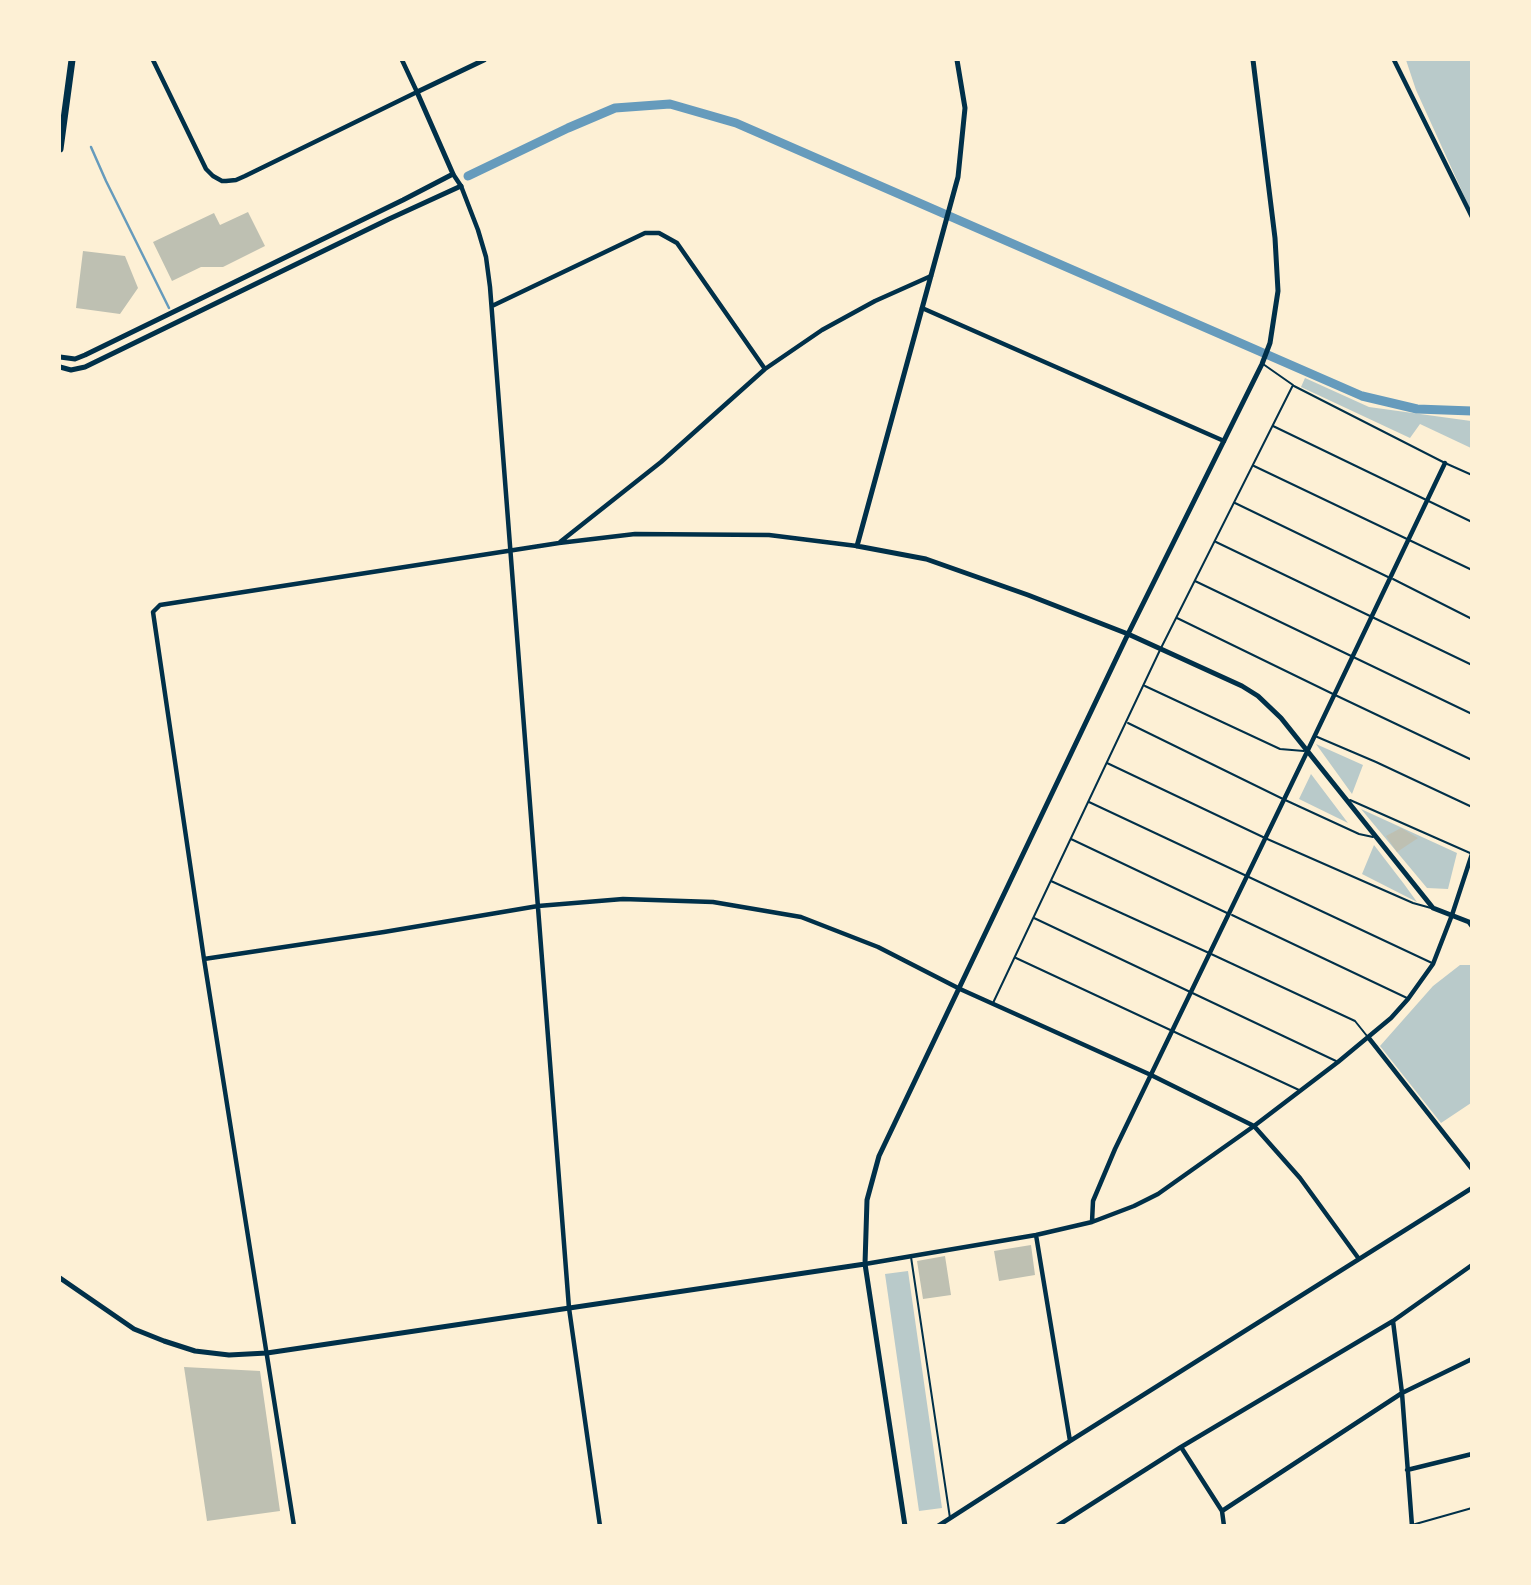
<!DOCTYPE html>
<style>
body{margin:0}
#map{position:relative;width:1531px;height:1585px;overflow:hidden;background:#fdf0d5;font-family:Commissioner,sans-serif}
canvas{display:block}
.frame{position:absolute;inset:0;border:61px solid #fdf0d5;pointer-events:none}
</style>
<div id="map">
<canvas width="1531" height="1585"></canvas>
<div class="frame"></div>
</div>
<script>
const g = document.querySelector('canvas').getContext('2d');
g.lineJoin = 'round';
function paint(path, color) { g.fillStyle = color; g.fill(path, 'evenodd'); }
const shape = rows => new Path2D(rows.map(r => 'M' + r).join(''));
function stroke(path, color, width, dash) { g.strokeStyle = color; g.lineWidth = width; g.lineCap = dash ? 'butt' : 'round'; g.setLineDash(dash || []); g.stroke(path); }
const green = shape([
 [1406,60,1471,60,1471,211,1416,90],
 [1305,378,1369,407,1471,421,1471,448,1420,424,1410,438,1301,387],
 [1316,744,1363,765,1352,794],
 [1311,774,1348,823,1299,799],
 [1361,809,1457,853,1448,889,1427,888],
 [1374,845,1404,884,1417,902,1362,874],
 [1460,965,1471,965,1471,1103,1441,1123,1380,1046,1433,986],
 [908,1271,942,1508,919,1511,885,1274]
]);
const stream = shape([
 [91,147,106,181,169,308]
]);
const canal = shape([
 [468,176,568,128,615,108,670,104,736,123,1362,396,1417,409,1472,411]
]);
const building = shape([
 [248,212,265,246,223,267,201,267,172,281,153,242,214,213,220,225],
 [83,251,125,256,138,288,120,314,76,308],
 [1401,828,1418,838,1397,852,1386,836],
 [1031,1245,1035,1275,999,1281,994,1251],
 [945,1256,951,1295,923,1299,917,1261],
 [184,1367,260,1371,280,1511,207,1521]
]);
const service = shape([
 [1294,386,1445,463,1472,475],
 [1273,426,1472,522],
 [1254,466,1472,570],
 [1235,503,1388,577],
 [1216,542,1472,665],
 [1393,579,1472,619],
 [1195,581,1472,714],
 [1177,618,1333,694,1472,760],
 [1145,686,1280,749,1304,751],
 [1128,723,1283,799,1359,834,1373,837],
 [1315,736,1376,762,1472,807],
 [1107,763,1265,838,1413,903,1431,908],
 [1350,800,1470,853],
 [1089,802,1432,963],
 [1071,839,1227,913],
 [1051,881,1209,953,1355,1021,1367,1036],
 [1232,915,1407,998],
 [1034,918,1336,1061],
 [1016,958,1299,1090],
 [993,1003,1160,650,1293,385,1263,364],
 [911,1257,950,1518],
 [1412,1525,1472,1508]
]);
const minor = shape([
 [153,60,206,169,213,176,222,181,226,181,236,180,245,176,417,92,402,60],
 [1394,60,1472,217],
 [453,174,461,186,478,230,486,257,490,287,569,1308,600,1526],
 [492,306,645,233,659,233,677,243,765,369],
 [922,308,1224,441],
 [560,542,661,462,765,369,822,330,875,301,931,276],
 [204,959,384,932,538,906,623,899,713,902,801,917,878,947,960,989,1151,1075,1254,1126,1300,1178,1359,1259],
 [1368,1037,1472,1169],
 [1092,1222,1093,1201,1115,1149,1307,752,1445,463],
 [1036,1235,1070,1441],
 [865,1264,1036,1235,1092,1222,1134,1206,1158,1194,1254,1126,1338,1062,1391,1018,1408,999,1433,964,1452,915,1472,854],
 [1393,1321,1402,1393,1412,1526],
 [1181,1447,1222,1511,1402,1393,1472,1359],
 [1407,1470,1472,1454],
 [1222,1511,1224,1526],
 [294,1526,204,959,153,612,160,605,559,543,635,534,769,535,857,546],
 [938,1526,1070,1441,1472,1188],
 [1057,1526,1181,1447,1393,1321,1472,1265]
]);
const tertiary = shape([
 [957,60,965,108,958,177,857,546,926,559,1028,595,1128,634,1242,686,1258,696,1281,718,1433,908,1469,922,1472,926],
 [60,357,75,359,85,355,403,200,453,174,417,92,484,60],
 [60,367,71,370,85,367,389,219,461,186],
 [60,1278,134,1329,164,1341,195,1351,229,1355,267,1353,865,1264],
 [905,1526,865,1264,867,1200,879,1156,1128,634,1262,364,1270,343,1278,291,1275,238,1253,60]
]);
const motorway = shape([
 [60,149,72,60]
]);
paint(green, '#b9caca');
stroke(stream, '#669bbc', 2.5);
stroke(canal, '#669bbc', 9);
paint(building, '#bec0b2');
stroke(service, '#003049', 2);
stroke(minor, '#003049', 4.5);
stroke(tertiary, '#003049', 5);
stroke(motorway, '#003049', 7);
</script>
